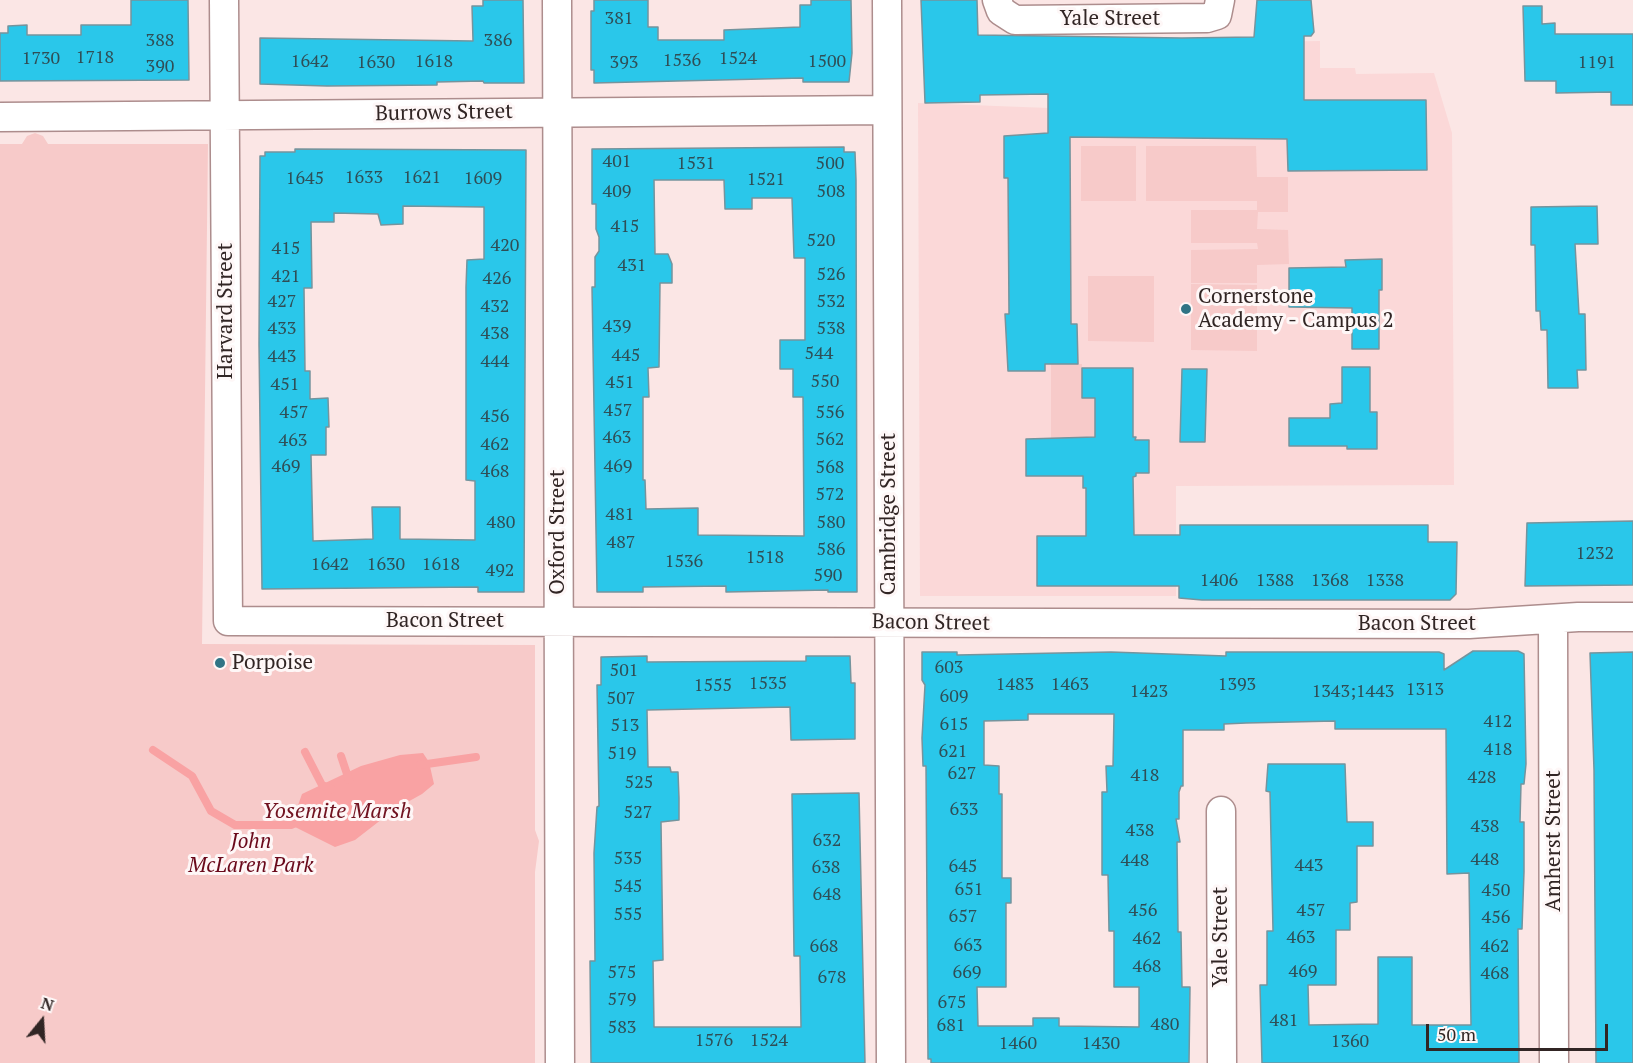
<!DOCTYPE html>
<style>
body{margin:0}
#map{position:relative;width:1633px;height:1063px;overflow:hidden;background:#fbe6e5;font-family:"PT Serif",serif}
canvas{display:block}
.north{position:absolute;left:12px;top:991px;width:60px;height:60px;-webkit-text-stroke:4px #fef7f7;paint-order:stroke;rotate:18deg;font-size:16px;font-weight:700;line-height:24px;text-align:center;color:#312524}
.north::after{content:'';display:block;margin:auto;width:21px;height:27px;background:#312524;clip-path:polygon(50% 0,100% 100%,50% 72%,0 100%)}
.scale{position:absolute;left:1426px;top:1024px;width:182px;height:27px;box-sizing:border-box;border:3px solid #312524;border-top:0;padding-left:8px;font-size:18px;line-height:21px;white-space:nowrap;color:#312524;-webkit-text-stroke:4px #fef7f7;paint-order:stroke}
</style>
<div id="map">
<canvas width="1633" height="1063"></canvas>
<div class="north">N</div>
<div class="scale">50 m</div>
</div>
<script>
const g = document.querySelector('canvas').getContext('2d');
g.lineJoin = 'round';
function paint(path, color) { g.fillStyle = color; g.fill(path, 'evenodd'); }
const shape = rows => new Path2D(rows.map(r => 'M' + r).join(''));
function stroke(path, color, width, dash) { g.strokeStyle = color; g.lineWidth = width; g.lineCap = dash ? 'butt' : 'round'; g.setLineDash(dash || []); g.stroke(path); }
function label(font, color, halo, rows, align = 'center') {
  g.font = font + ' "PT Serif",serif'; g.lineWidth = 6; g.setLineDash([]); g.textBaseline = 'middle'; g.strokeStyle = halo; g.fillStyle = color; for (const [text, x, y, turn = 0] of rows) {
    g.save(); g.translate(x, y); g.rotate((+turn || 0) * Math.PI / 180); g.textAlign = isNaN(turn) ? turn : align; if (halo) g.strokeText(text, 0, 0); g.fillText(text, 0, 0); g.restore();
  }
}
const built = shape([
 [1320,41,1320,68,1355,68,1356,74,1434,73,1452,133,1454,485,1176,486,1176,596,920,596,918,103,1049,108,1253,42]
]);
const green = shape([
 [35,133,43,136,48,144,208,144,202,644,535,645,535,830,539,841,535,872,535,1063,0,1063,0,144,22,144,27,136],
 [1081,146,1136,146,1136,201,1081,201],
 [1146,146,1256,146,1257,177,1288,177,1288,212,1258,212,1257,229,1288,230,1289,264,1257,265,1257,283,1191,283,1191,250,1258,249,1257,243,1191,243,1191,210,1257,210,1257,188,1257,201,1146,201],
 [1088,276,1154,276,1154,342,1088,341],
 [1191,284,1257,285,1257,351,1191,350],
 [1051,364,1082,364,1082,398,1095,398,1095,437,1051,439]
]);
const water = shape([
 [423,753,429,762,434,784,422,794,395,809,355,840,335,847,291,825,302,794,361,766,400,755]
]);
const stream = shape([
 [153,750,192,776,211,811,235,825,291,825,298,822],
 [305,752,322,785,331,789],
 [341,756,349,780],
 [420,765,476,757]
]);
const building = shape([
 [131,0,188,0,189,80,0,81,0,33,8,33,8,26,27,25,27,35,81,35,81,25,131,25,131,0],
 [483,0,523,0,524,83,484,83,483,81,437,82,437,85,327,86,260,84,260,38,473,41,472,6,483,6,483,0],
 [594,0,648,0,648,27,658,27,658,40,724,40,724,30,800,27,800,5,811,5,811,0,851,0,852,53,849,82,803,82,803,78,594,83,594,70,591,70,591,11,594,11,594,0],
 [921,0,977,0,978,35,1182,38,1254,37,1257,0,1311,0,1314,32,1311,36,1304,36,1304,100,1426,100,1427,170,1288,171,1287,139,1070,137,1071,324,1077,324,1078,364,1045,364,1045,371,1008,371,1005,314,1009,314,1008,178,1004,178,1004,136,1048,133,1048,94,980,95,980,102,925,103,921,0],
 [1523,6,1542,6,1542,24,1555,23,1555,34,1633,34,1633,105,1611,105,1611,92,1556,93,1556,81,1525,81,1523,6],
 [844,147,844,152,855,152,856,180,857,592,828,592,828,590,726,592,726,586,643,587,643,592,597,592,592,287,595,287,595,257,599,251,599,237,596,229,596,204,592,204,592,149,844,147],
 [654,180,724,180,725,209,752,209,752,198,792,198,794,258,805,258,805,340,780,340,780,369,793,369,793,397,803,397,804,536,698,535,698,508,646,509,645,480,643,480,643,397,649,397,648,368,659,367,660,283,672,283,672,264,668,254,655,254,654,180],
 [295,149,526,150,524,592,478,592,478,587,262,589,259,344,260,156,265,156,265,152,295,152,295,149],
 [403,206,484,207,484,259,467,260,466,287,466,480,475,481,475,540,400,539,400,507,372,507,373,539,313,541,311,455,326,455,326,427,329,427,328,398,310,399,310,371,305,371,304,288,312,288,311,222,334,222,334,213,378,214,381,225,403,224,403,206],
 [1597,206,1598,244,1575,244,1579,314,1585,314,1586,370,1577,370,1578,388,1548,388,1547,330,1541,330,1540,311,1536,311,1535,245,1531,245,1531,207,1597,206],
 [1382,259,1382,290,1379,290,1379,349,1352,349,1352,308,1289,307,1289,268,1346,267,1345,260,1382,259],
 [1342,367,1370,367,1370,412,1377,412,1377,449,1347,449,1347,446,1289,446,1289,418,1330,418,1330,404,1342,403,1342,367],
 [1082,368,1133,368,1133,437,1136,437,1135,440,1149,440,1149,473,1136,473,1136,476,1133,477,1134,535,1180,535,1180,525,1428,525,1428,542,1457,542,1456,594,1450,600,1202,600,1179,598,1179,586,1037,586,1037,536,1086,536,1086,488,1083,488,1083,476,1026,476,1026,439,1095,437,1095,398,1082,398,1082,368],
 [1182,369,1207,369,1205,442,1180,442,1182,369],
 [1633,521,1633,585,1525,586,1527,523,1633,521],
 [1473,651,1518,651,1524,654,1526,764,1524,784,1521,784,1520,822,1524,822,1524,872,1522,929,1518,929,1519,1063,1262,1063,1260,985,1267,985,1267,931,1273,931,1270,792,1266,791,1268,764,1345,764,1347,822,1373,822,1373,846,1357,846,1357,902,1350,903,1350,930,1336,930,1336,985,1308,985,1309,1025,1378,1024,1378,957,1412,957,1412,1025,1471,1025,1469,873,1447,874,1446,729,1335,729,1335,721,1246,723,1224,724,1224,730,1183,730,1183,786,1181,786,1179,792,1179,819,1176,819,1180,842,1177,842,1178,932,1181,932,1182,987,1190,987,1189,1063,931,1063,931,1059,928,1059,926,766,923,766,922,738,925,685,922,680,922,652,957,652,957,655,1111,652,1226,656,1226,652,1439,652,1444,654,1444,670,1473,651],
 [1028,714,1114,714,1113,766,1106,766,1107,792,1102,792,1102,875,1108,875,1109,931,1114,931,1114,987,1139,987,1139,1027,1059,1026,1059,1018,1033,1018,1033,1026,978,1026,977,987,1006,987,1006,903,1011,903,1011,878,1002,878,1002,794,999,794,999,766,984,765,984,721,1028,720,1028,714],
 [1633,652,1633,1063,1596,1063,1594,770,1590,653,1633,652],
 [647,656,647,662,806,661,806,656,850,656,851,683,855,683,855,739,791,740,790,707,647,710,648,767,670,767,671,772,678,772,679,798,679,820,661,822,663,960,653,961,654,1027,801,1027,800,956,794,956,792,794,859,793,865,1063,591,1063,590,961,595,961,594,853,597,807,599,806,597,685,601,685,601,657,647,656]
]);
const minor = shape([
 [224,0,228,621,1469,624,1578,617,1633,617],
 [557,0,560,1063],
 [887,0,891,1063],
 [997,0,1001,11,1015,20,1207,18,1217,15,1220,0],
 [0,117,887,110],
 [1553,620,1554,1063],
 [1221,811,1222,1063]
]);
const markers = [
 [1186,309,6,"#317485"],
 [220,663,6,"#317485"]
];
const numberNames = [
 ["381",619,19],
 ["388",160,41],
 ["386",498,41],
 ["1718",95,58],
 ["1730",41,59],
 ["1524",738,59],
 ["1536",682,61],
 ["1642",310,62],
 ["1618",434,62],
 ["1500",827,62],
 ["1630",376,63],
 ["393",624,63],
 ["1191",1597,63],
 ["390",160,67],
 ["401",617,162],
 ["1531",696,164],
 ["500",830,164],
 ["1633",364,178],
 ["1621",422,178],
 ["1645",305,179],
 ["1609",483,179],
 ["1521",766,180],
 ["409",617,192],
 ["508",831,192],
 ["415",625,227],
 ["520",821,241],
 ["420",505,246],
 ["415",286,249],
 ["431",632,266],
 ["526",831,275],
 ["421",286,277],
 ["426",497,279],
 ["427",282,302],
 ["532",831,302],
 ["432",495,307],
 ["439",617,327],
 ["433",282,329],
 ["538",831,329],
 ["438",495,334],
 ["544",819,354],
 ["445",626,356],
 ["443",282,357],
 ["444",495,362],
 ["550",825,382],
 ["451",620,383],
 ["451",285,385],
 ["457",618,411],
 ["457",294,413],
 ["556",830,413],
 ["456",495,417],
 ["463",617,438],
 ["562",830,440],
 ["463",293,441],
 ["462",495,445],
 ["469",286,467],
 ["469",618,467],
 ["568",830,468],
 ["468",495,472],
 ["572",830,495],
 ["481",620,515],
 ["480",501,523],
 ["580",831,523],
 ["487",621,543],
 ["586",831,550],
 ["1232",1595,554],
 ["1518",765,558],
 ["1536",684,562],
 ["1642",330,565],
 ["1630",386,565],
 ["1618",441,565],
 ["492",500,571],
 ["590",828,576],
 ["1406",1219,581],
 ["1388",1275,581],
 ["1368",1330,581],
 ["1338",1385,581],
 ["603",949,668],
 ["501",624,671],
 ["1535",768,684],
 ["1483",1015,685],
 ["1463",1070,685],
 ["1393",1237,685],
 ["1555",713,686],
 ["1313",1425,690],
 ["1423",1149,692],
 ["1343;1443",1353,692],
 ["609",954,697],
 ["507",621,699],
 ["412",1498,722],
 ["615",954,725],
 ["513",625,726],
 ["418",1498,750],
 ["621",953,752],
 ["519",622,754],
 ["627",962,774],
 ["418",1145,776],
 ["428",1482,778],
 ["525",639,783],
 ["633",964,810],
 ["527",638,813],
 ["438",1485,827],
 ["438",1140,831],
 ["632",827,841],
 ["535",628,859],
 ["448",1485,860],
 ["448",1135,861],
 ["443",1309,866],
 ["645",963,867],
 ["638",826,868],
 ["545",628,887],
 ["651",969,890],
 ["450",1496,891],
 ["648",827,895],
 ["456",1143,911],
 ["457",1311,911],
 ["555",628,915],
 ["657",963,917],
 ["456",1496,918],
 ["463",1301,938],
 ["462",1147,939],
 ["663",968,946],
 ["668",824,947],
 ["462",1495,947],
 ["468",1147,967],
 ["469",1303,972],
 ["575",622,973],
 ["669",967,973],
 ["468",1495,974],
 ["678",832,978],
 ["579",622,1000],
 ["675",952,1003],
 ["481",1284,1021],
 ["480",1165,1025],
 ["681",951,1026],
 ["583",622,1028],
 ["1576",714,1041],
 ["1524",769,1041],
 ["1360",1350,1042],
 ["1460",1018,1044],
 ["1430",1101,1044]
];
const streetNames = [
 ["Yale Street",1110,19],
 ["Burrows Street",444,113,-1],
 ["Harvard Street",226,311,-90],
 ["Cambridge Street",889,514,-90],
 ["Oxford Street",558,532,-90],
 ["Bacon Street",445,621],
 ["Bacon Street",931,623,1],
 ["Bacon Street",1417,624],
 ["Amherst Street",1554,841,-90],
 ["Yale Street",1221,937,-90]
];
const poiNames = [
 ["Cornerstone",1198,297],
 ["Academy - Campus 2",1198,321],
 ["Porpoise",232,663]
];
const parkNames = [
 ["John",251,842],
 ["McLaren Park",251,866]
];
const waterNames = [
 ["Yosemite Marsh",337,812]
];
paint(built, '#fbd8d8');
paint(green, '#f7cac9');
paint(water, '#f9a2a3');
stroke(stream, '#f9a2a3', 8);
paint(building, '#2ac7ea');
stroke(building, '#75949d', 1.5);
stroke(minor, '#ad8d8d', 31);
stroke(minor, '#fff', 28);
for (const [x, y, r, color] of markers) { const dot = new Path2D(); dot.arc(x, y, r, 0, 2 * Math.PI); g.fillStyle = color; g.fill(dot); stroke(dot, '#fef7f7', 2); }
label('18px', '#2f4e56', null, numberNames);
label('21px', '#312524', '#fef7f7', streetNames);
label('21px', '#312524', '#fef7f7', poiNames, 'left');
label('italic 21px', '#6a091b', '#fef7f7', parkNames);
label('italic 22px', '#711220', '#fef7f7', waterNames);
</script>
